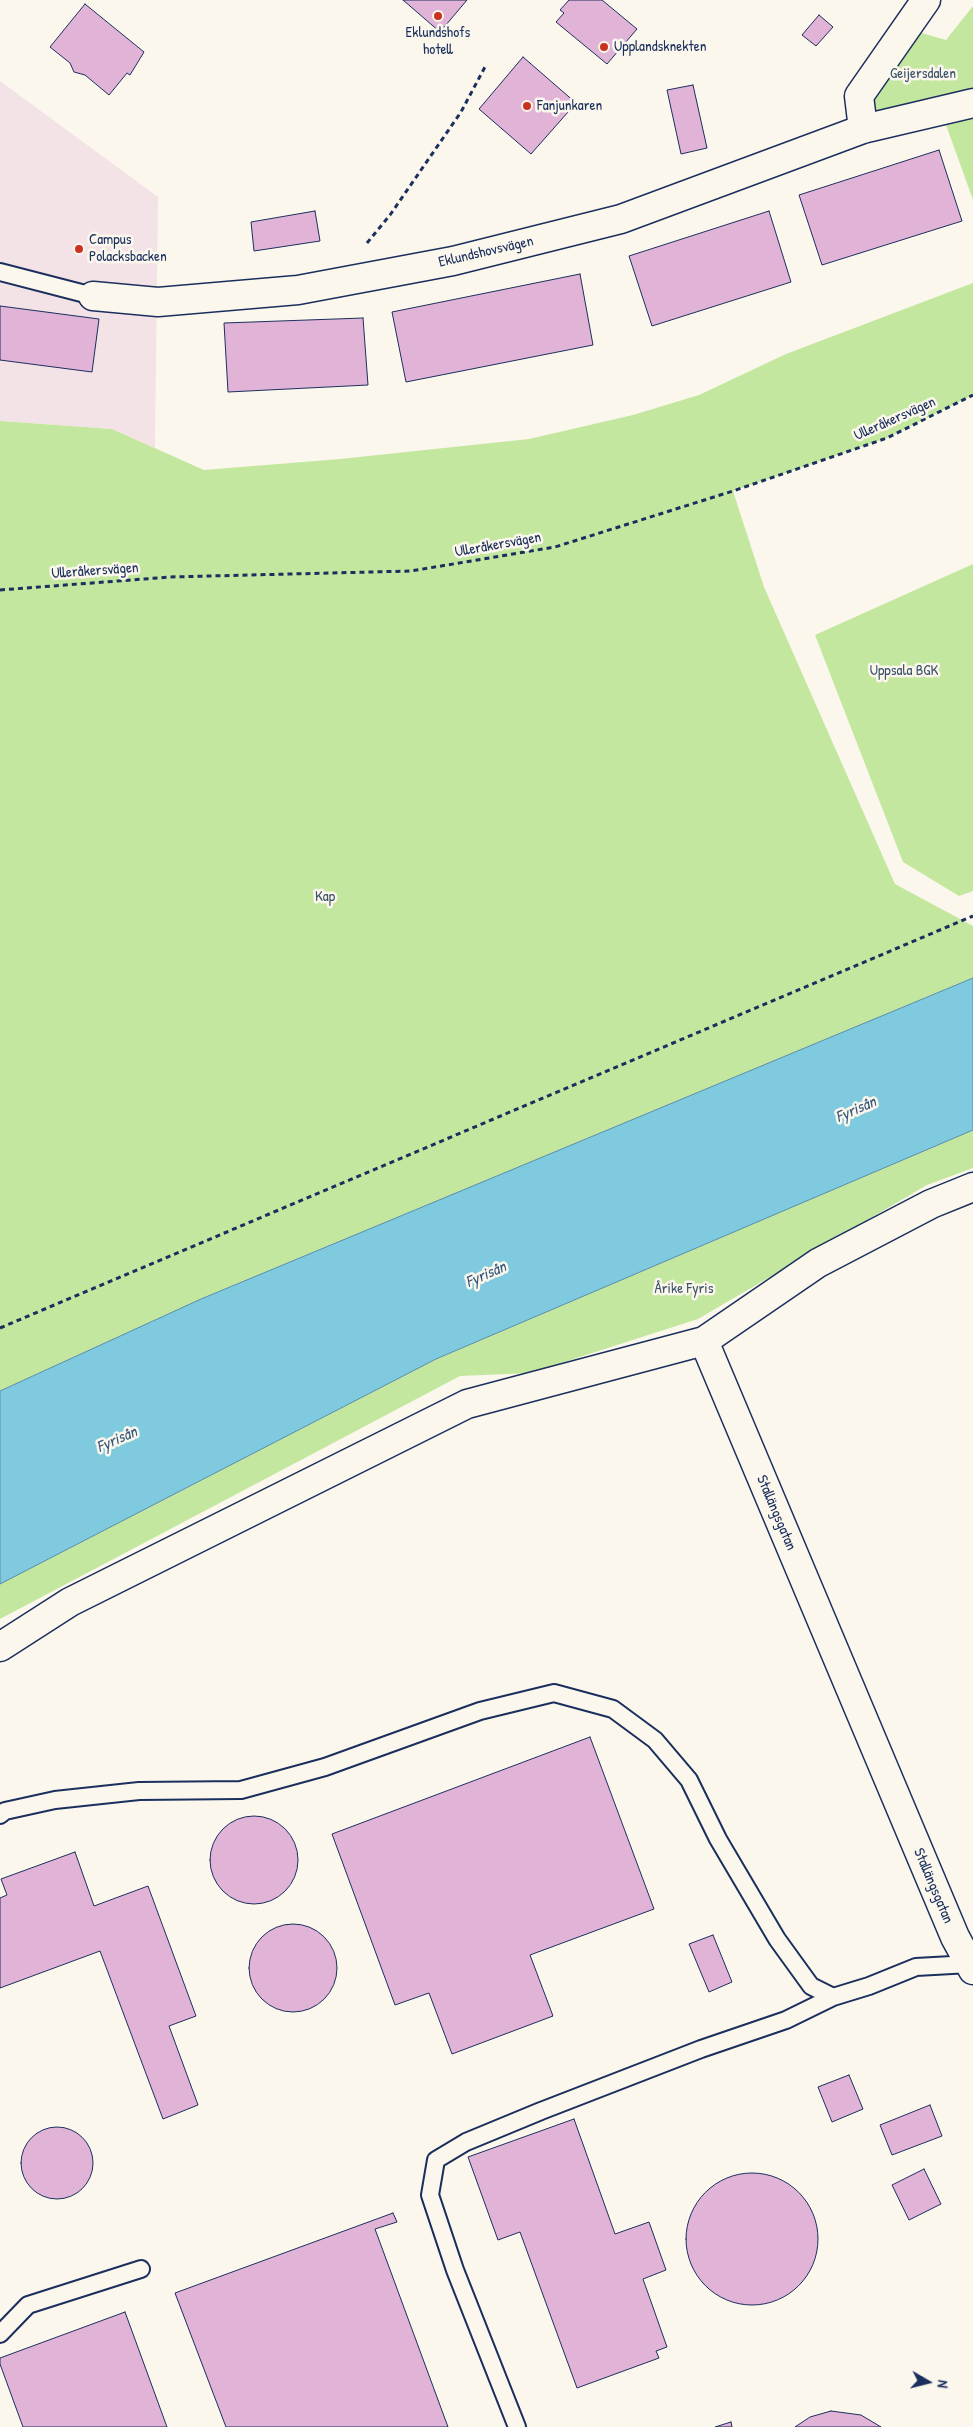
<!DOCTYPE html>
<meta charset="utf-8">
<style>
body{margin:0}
#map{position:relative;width:973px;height:2427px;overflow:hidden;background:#fbf7ec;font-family:"Patrick Hand",sans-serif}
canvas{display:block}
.north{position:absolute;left:903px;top:2357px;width:50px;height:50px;-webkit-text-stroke:4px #fbf7ec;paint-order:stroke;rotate:98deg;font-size:14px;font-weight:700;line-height:20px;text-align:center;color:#1b2f5e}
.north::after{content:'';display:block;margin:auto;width:18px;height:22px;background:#1b2f5e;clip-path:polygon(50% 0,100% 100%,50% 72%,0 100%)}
</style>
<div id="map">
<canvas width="973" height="2427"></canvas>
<div class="north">N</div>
</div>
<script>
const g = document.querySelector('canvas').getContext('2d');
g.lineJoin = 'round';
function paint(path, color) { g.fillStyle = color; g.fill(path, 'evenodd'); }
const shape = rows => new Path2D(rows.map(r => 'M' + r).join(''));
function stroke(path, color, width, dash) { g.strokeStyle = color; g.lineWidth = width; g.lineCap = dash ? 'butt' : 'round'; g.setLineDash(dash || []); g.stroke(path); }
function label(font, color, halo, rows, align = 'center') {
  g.font = font + ' "Patrick Hand",sans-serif'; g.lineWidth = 5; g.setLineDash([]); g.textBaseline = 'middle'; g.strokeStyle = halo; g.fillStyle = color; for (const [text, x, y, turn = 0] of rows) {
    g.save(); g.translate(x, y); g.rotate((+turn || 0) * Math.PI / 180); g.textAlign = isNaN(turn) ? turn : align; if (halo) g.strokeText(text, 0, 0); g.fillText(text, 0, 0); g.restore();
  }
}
const built = shape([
 [0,81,158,197,155,448,112,429,0,421]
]);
const green = shape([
 [973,6,973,200,941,111,863,129,859,96,905,28,946,40],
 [973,283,973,395,887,438,733,491,764,587,895,884,973,926,973,978,201,1299,0,1391,0,421,112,429,204,470,340,459,529,439,633,415,699,395,786,354],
 [973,564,973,891,959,896,903,862,815,635],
 [973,1130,973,1168,927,1185,698,1319,530,1373,460,1376,0,1619,0,1584,436,1359]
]);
const water = shape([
 [973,978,973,1130,436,1359,0,1584,0,1391,201,1299,973,978]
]);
const building = shape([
 [403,0,467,0,440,32,403,0],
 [569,0,602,0,637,29,607,64,556,22,564,13,560,10,569,0],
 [85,4,144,52,130,75,127,73,109,95,85,75,74,72,70,63,50,47,85,4],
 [819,15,833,27,816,46,802,35,819,15],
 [523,57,576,103,531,154,479,109,523,57],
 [693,85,707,148,681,154,667,90,693,85],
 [939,150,962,221,822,265,799,195,939,150],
 [315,211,320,241,254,251,251,222,315,211],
 [769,211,791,282,652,326,629,256,769,211],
 [580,274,593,345,406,382,392,312,580,274],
 [0,306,99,319,92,372,0,360,0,306],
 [363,318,368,385,228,392,224,323,363,318],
 [590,1737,654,1909,530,1955,553,2016,452,2054,429,1993,395,2005,332,1834,590,1737],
 '210 1860a44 44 0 1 1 88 0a44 44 0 1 1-88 0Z',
 [75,1852,94,1906,148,1886,196,2016,169,2026,198,2105,163,2119,100,1951,0,1988,0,1898,7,1895,1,1879,75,1852],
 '249 1968a44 44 0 1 1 88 0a44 44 0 1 1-88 0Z',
 [713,1935,732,1982,709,1992,689,1944,713,1935],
 [849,2075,863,2109,832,2122,818,2087,849,2075],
 [930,2105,942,2136,892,2155,880,2125,930,2105],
 [574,2119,615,2234,649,2222,666,2270,643,2279,667,2347,656,2351,659,2358,577,2388,520,2232,498,2240,468,2157,574,2119],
 '21 2163a36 36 0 1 1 72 0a36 36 0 1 1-72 0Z',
 [924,2169,941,2204,909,2220,892,2185,924,2169],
 '686 2239a66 66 0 1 1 132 0a66 66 0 1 1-132 0Z',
 [393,2213,397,2222,375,2229,448,2427,226,2427,175,2293,393,2213],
 [125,2312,167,2427,23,2427,0,2364,0,2358,125,2312],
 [831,2411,861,2415,881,2427,795,2427,810,2417,831,2411],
 [731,2422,732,2427,715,2427,731,2422]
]);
const path = shape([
 [367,243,390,215,461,112,486,65],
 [0,590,170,577,411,571,555,547,733,491,887,438,973,395],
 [0,1328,973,916]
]);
const lane = shape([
 [0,272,93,296],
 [0,1815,5,1811,55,1800,139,1791,241,1790,325,1767,480,1711,554,1693,613,1709,655,1740,689,1780,718,1839,777,1939,811,1986,833,1997,869,1986,916,1967,970,1964],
 [0,2334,28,2305,141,2269],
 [517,2427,455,2270,430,2195,436,2160,466,2142,541,2111,701,2049,786,2020,833,1997]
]);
const street = shape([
 [863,129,859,96,926,0],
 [93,296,158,302,298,290,453,261,621,219,863,129,973,103],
 [704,1341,955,1937,973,1970],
 [0,1647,70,1602,467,1404,704,1341,818,1263,931,1204,973,1187]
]);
const markers = [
 [438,16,5,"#c8321e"],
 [604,47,5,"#c8321e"],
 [527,106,5,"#c8321e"],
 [79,249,5,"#c8321e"]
];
const poiNames = [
 ["Eklundshofs",438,33,"center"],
 ["hotell",438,50,"center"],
 ["Upplandsknekten",614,47],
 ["Fanjunkaren",537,106],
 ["Campus",89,240],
 ["Polacksbacken",89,257]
];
const parkNames = [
 ["Geijersdalen",923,74],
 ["Uppsala BGK",904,671],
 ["Kap",325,897],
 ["Årike Fyris",684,1289]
];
const streetNames = [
 ["Eklundshovsvägen",486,252,-13],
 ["Ulleråkersvägen",895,419,-24],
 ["Ulleråkersvägen",498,545,-10],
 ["Ulleråkersvägen",95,571,-4],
 ["Stallängsgatan",776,1513,67],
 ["Stallängsgatan",933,1886,67]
];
const waterNames = [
 ["Fyrisån",856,1110,-24],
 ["Fyrisån",486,1275,-24],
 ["Fyrisån",117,1440,-24]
];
paint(built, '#f3e3e6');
paint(green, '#c4e7a0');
paint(water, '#7fcadf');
stroke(water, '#578cab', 1);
paint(building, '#e0b3d7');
stroke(building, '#1b2f5e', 1);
stroke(lane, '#1b2f5e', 20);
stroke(street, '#1b2f5e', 31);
stroke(path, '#1b2f5e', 3, [5, 4]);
stroke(lane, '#fbf7ec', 16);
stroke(street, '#fbf7ec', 28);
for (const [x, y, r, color] of markers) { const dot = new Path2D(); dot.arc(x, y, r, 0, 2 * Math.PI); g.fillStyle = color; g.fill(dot); stroke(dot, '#fbf7ec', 2); }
label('15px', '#1b2f5e', '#fbf7ec', poiNames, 'left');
label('15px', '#3d546b', '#fbf7ec', parkNames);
label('15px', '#1b2f5e', '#fbf7ec', streetNames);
label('italic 16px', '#34567e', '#fbf7ec', waterNames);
</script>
